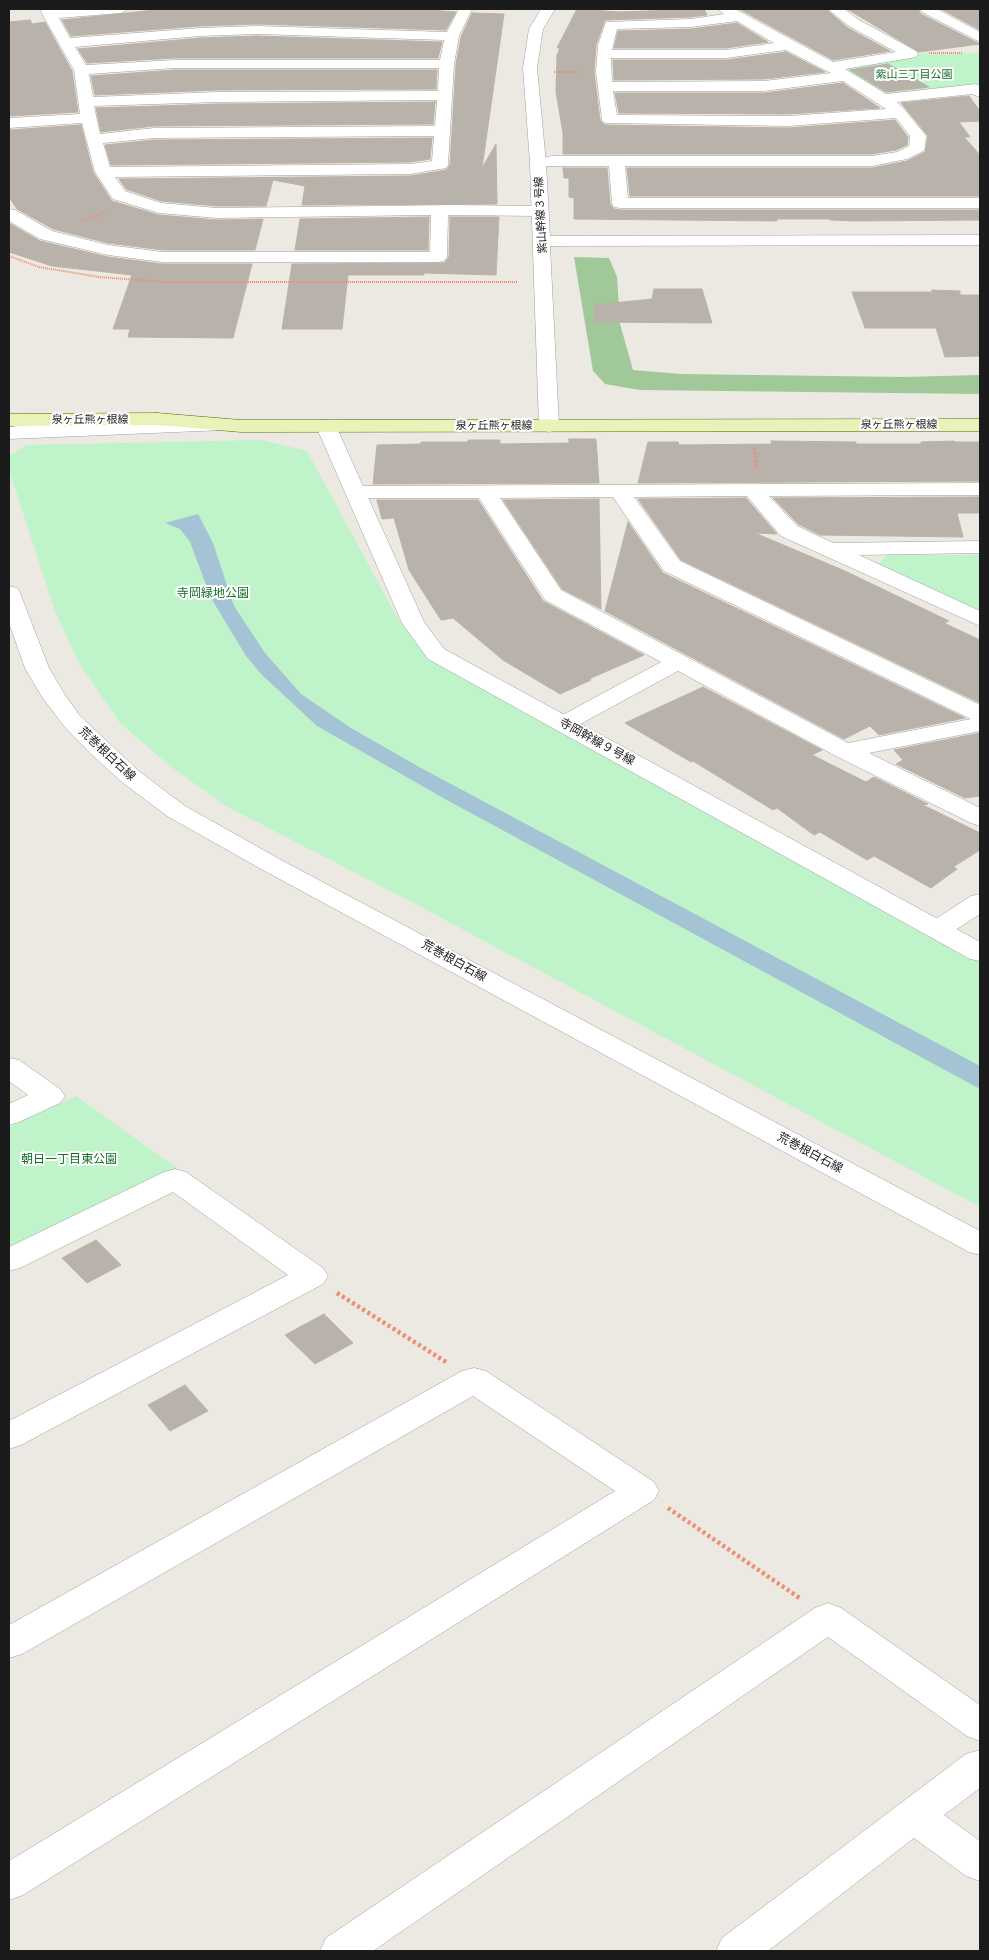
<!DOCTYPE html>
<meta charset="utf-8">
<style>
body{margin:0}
#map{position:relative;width:989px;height:1960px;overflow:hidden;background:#ebe9e1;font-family:"Work Sans",sans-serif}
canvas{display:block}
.frame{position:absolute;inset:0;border:10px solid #1b1b1b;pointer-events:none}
</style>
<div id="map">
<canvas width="989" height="1960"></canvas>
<div class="frame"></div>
</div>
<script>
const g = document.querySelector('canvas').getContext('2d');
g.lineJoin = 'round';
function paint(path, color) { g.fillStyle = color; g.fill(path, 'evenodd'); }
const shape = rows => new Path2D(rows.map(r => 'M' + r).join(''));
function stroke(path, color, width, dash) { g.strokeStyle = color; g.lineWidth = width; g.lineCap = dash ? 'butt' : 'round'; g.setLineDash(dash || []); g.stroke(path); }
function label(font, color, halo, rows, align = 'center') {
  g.font = font + ' "Work Sans","Noto Sans JP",sans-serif'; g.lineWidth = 4; g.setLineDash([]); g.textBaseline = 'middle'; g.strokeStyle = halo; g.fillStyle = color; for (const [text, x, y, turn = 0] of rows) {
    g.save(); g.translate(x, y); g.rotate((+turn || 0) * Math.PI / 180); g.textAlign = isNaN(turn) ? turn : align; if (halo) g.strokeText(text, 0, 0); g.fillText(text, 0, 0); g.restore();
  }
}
const forest = shape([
 [574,257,609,258,617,277,620,324,633,370,680,374,904,377,980,375,980,394,640,390,605,384,593,371]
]);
const park = shape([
 [980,53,980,89,884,99,831,67,911,54],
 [262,440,307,451,398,619,428,658,980,961,980,1207,408,900,224,805,170,766,120,723,79,663,55,611,9,470,9,456,27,445],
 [887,555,980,555,980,611,877,565],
 [76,1096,177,1168,9,1248,9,1127]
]);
const water = shape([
 [198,514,213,543,234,606,265,653,301,694,351,728,421,768,980,1066,980,1089,445,799,317,726,262,675,246,656,211,598,190,542,180,529,165,523]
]);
const building = shape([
 [163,9,415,9,456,12,446,30,257,24,200,26,71,36,62,20,163,9],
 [577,9,619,12,704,9,707,15,691,17,605,20,596,45,594,72,600,120,605,125,788,128,895,120,908,137,907,145,896,150,872,154,563,154,563,133,556,92,557,55,560,48,557,48,577,9],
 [754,9,826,9,848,28,890,51,833,60,741,10,754,9],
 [847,9,918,9,921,14,980,44,919,52,847,9],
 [941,9,980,9,980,30,941,9],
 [472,13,504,14,482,168,496,144,497,204,302,205,305,186,273,180,266,206,217,206,161,201,126,189,119,179,410,176,446,170,450,165,456,64,461,37,472,13],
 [30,20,32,24,45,22,72,71,78,112,9,116,9,22,30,20],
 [737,23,768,42,726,48,614,48,618,31,691,29,737,23],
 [257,36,442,42,438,58,175,58,87,63,78,49,200,38,257,36],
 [786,52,825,72,764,79,614,80,613,60,726,60,786,52],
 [888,64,929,87,886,92,850,70,888,64],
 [175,70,437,70,436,89,218,90,95,95,91,76,175,70],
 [843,83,880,108,788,114,619,113,615,93,764,93,843,83],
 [969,96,980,111,980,121,959,122,970,137,964,137,980,155,980,196,630,196,627,168,872,168,907,161,925,152,928,136,901,103,969,96],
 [435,102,433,124,154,126,101,132,96,108,218,104,435,102],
 [81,125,93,172,112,201,159,215,217,220,263,219,255,250,163,250,108,243,53,229,17,209,9,197,9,130,81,125],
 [432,138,430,159,410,162,111,165,105,145,154,140,432,138],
 [563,168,607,168,610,204,614,209,620,210,980,210,980,220,854,221,830,220,830,219,777,219,777,221,574,219,574,198,569,197,569,178,564,178,563,168],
 [429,217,428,250,295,250,300,219,429,217],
 [450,217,499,217,496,275,424,273,424,275,348,275,342,329,282,329,292,264,444,263,449,257,450,217],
 [9,223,40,241,108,257,163,264,252,264,233,338,128,337,130,329,113,329,132,275,52,266,9,252,9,223],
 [654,289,702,289,712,323,595,322,594,305,652,299,654,289],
 [932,290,960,291,960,295,980,295,980,356,945,357,936,328,865,328,852,292,932,292,932,290],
 [569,439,596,439,599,483,373,484,377,445,421,444,421,442,468,442,468,440,500,440,500,444,569,443,569,439],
 [771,441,856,442,856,444,921,444,921,442,954,441,955,442,980,442,980,481,638,483,648,442,678,442,679,445,772,444,771,441],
 [980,497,980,513,957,513,963,537,820,535,798,524,773,498,980,497],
 [746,498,777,534,755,533,845,571,949,621,944,623,980,640,980,703,681,560,638,499,746,498],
 [599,499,601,609,562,589,503,500,599,499],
 [377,500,478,500,543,601,644,655,589,679,591,680,560,694,503,660,453,618,441,620,409,570,394,518,382,519,377,500],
 [628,522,663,573,965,718,879,735,870,726,844,739,605,611,628,522],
 [703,687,822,750,812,755,866,782,874,777,928,804,923,805,980,833,980,850,953,867,957,869,931,888,874,856,867,860,820,832,814,835,777,808,773,810,693,761,691,762,625,723,703,687],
 [980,733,980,796,965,798,896,764,903,760,894,750,980,733],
 [96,1240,121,1265,87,1283,62,1258,96,1240],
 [324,1314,353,1343,315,1364,285,1335,324,1314],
 [185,1385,208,1411,170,1431,148,1405,185,1385]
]);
const pathFar2 = shape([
 [929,53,963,53],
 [554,72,580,72],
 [83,221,105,212],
 [9,256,39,267,99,277,166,282,518,282]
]);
const pathFar1 = shape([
 [754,448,757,469]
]);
const path = shape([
 [337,1293,446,1362],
 [668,1508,801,1599]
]);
const minor = shape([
 [42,9,128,9,121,13,59,18,70,38,200,28,257,26,447,32,458,11,457,9,472,9,459,36,454,64,448,165,446,168,410,174,115,177,125,191,161,203,217,208,453,205,539,206,545,207,547,211,545,215,539,216,448,215,447,257,444,261,438,262,163,262,108,255,40,239,9,221,9,209,15,210,52,231,108,245,163,252,430,252,431,215,217,218,159,213,113,199,95,172,82,123,9,128,9,118,80,114,74,70,41,12,42,9],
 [257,34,444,40,440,60,175,60,86,65,75,47,200,36,257,34],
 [175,68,439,68,438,91,218,92,93,97,89,74,175,68],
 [437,100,435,126,154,128,100,134,94,106,218,102,437,100],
 [434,136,432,161,410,164,110,167,103,143,154,138,434,136],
 [718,9,735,9,833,62,896,52,849,26,828,9,844,9,859,20,916,51,918,54,916,57,911,58,845,69,886,94,976,84,980,86,980,97,972,94,897,102,905,110,926,136,925,148,923,151,907,159,872,166,625,166,628,198,980,198,980,208,620,208,614,207,612,203,609,166,532,166,530,163,532,160,552,156,872,156,897,152,909,146,910,136,896,118,788,126,605,123,602,120,596,72,598,45,606,22,691,19,724,14,718,9],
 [737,21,774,43,726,50,612,50,617,29,691,27,737,21],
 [786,50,831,73,764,81,612,82,611,58,726,58,786,50],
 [843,81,886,109,788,116,617,115,613,91,764,91,843,81],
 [920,9,937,9,980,32,980,42,922,12,920,9],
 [980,483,980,495,769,496,797,526,833,543,980,541,980,553,859,555,980,611,980,626,781,536,747,496,634,497,680,561,980,705,980,731,869,753,980,808,980,826,971,823,836,756,678,671,571,729,563,731,555,729,551,724,555,719,661,662,545,600,479,498,355,498,348,496,345,492,348,488,355,486,980,483],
 [613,497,664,571,971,719,848,743,561,590,500,498,613,497],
 [980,894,980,914,946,936,937,938,928,936,924,930,928,924,971,896,980,894],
 [9,1058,19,1060,60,1089,65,1096,60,1103,19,1122,9,1125,9,1104,28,1095,9,1081,9,1058],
 [175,1169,186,1172,323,1268,328,1276,323,1284,21,1445,9,1449,9,1421,288,1275,173,1192,20,1268,9,1271,9,1247,164,1172,175,1169],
 [474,1368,486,1371,654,1482,659,1491,654,1500,23,1895,9,1900,9,1861,615,1491,473,1396,22,1654,9,1658,9,1625,462,1371,474,1368],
 [828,1603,841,1608,980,1705,980,1741,967,1736,828,1637,373,1951,320,1951,326,1938,815,1608,828,1603],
 [980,1750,980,1788,944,1815,980,1841,980,1881,966,1876,914,1838,768,1951,716,1951,722,1938,966,1754,980,1750]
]);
const tertiary = shape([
 [541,9,555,9,543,29,537,68,546,163,550,236,980,235,980,245,550,246,559,426,556,430,549,432,542,430,539,426,530,163,523,68,529,29,541,9],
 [217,420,224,422,227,426,224,430,9,439,9,427,27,425,217,420],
 [326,420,333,422,336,426,424,622,444,649,980,942,980,961,970,959,428,659,402,623,316,426,319,422,326,420],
 [9,586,17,588,20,593,49,668,65,695,80,716,140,772,185,806,281,860,980,1231,980,1255,969,1252,263,870,167,816,122,782,91,754,64,726,42,697,25,668,9,623,9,586]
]);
const secondary = shape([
 [157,413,241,420,980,419,980,431,241,432,157,425,9,426,9,414,157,413]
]);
const farParknames = [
 ["紫山三丁目公園",914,75]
];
const farStreetnames = [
 ["紫山幹線３号線",541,215,-93],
 ["泉ヶ丘熊ヶ根線",90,420],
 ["泉ヶ丘熊ヶ根線",899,425],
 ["泉ヶ丘熊ヶ根線",494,426]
];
const parkNames = [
 ["寺岡緑地公園",213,593],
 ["朝日一丁目東公園",69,1159]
];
const streetNames = [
 ["寺岡幹線９号線",597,742,29],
 ["荒巻根白石線",107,754,43],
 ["荒巻根白石線",454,961,29],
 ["荒巻根白石線",810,1153,28]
];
paint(forest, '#a0c898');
paint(park, '#bff4ca');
paint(water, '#a4c4d6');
paint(building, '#b8b2ab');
stroke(building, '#bcb2a4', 1);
stroke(minor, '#9f9f9f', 1);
stroke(tertiary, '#9f9f9f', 1);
stroke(secondary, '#51670c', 1);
stroke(pathFar2, '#ee8d6f', 2, [1, 1]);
stroke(pathFar1, '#ee8d6f', 2.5, [2, 2]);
stroke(path, '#ee8d6f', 4.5, [3, 3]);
paint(minor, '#fff');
paint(tertiary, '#fff');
paint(secondary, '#e8f4b7');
label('11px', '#136e27', '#fff', farParknames);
label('11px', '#1b1b1b', '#fff', farStreetnames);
label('12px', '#136e27', '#fff', parkNames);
label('12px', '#1b1b1b', '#fff', streetNames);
</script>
